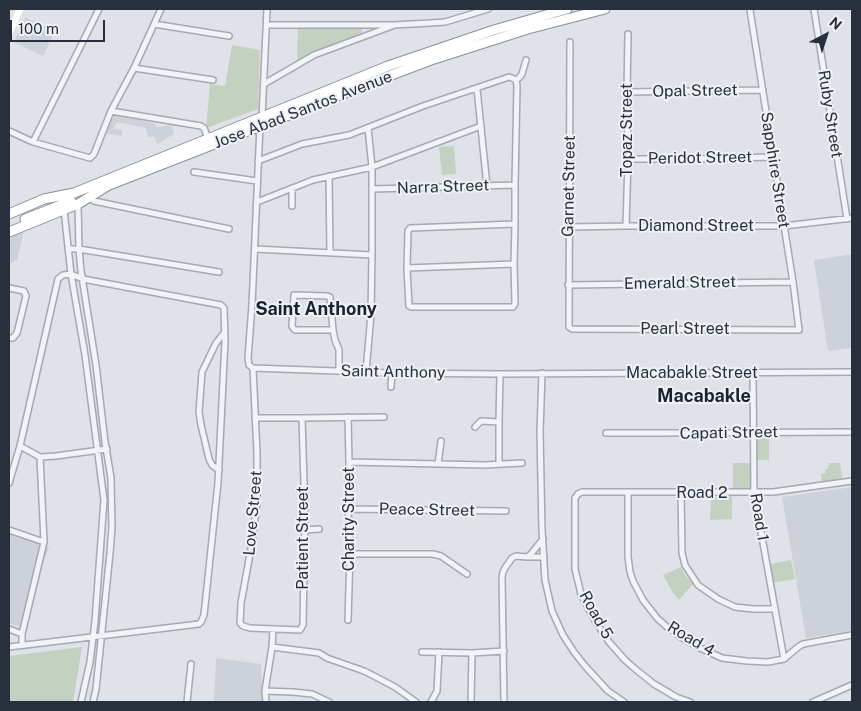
<!DOCTYPE html>
<style>
body{margin:0}
#map{position:relative;width:861px;height:711px;overflow:hidden;background:#dfe2e8;font-family:"Public Sans",sans-serif}
canvas{display:block}
.frame{position:absolute;inset:0;border:10px solid #28303e;pointer-events:none}
.north{position:absolute;left:801px;top:10px;width:50px;height:50px;-webkit-text-stroke:4px #eef1f5;paint-order:stroke;rotate:40deg;font-size:14px;font-weight:700;line-height:20px;text-align:center;color:#28303e}
.north::after{content:'';display:block;margin:auto;width:18px;height:22px;background:#28303e;clip-path:polygon(50% 0,100% 100%,50% 72%,0 100%)}
.scale{position:absolute;left:10px;top:20px;width:95px;height:22px;box-sizing:border-box;border:2px solid #28303e;border-top:0;padding-left:6px;font-size:15px;line-height:18px;white-space:nowrap;color:#28303e;-webkit-text-stroke:4px #eef1f5;paint-order:stroke}
</style>
<div id="map">
<canvas width="861" height="711"></canvas>
<div class="frame"></div>
<div class="north">N</div>
<div class="scale">100 m</div>
</div>
<script>
const g = document.querySelector('canvas').getContext('2d');
g.lineJoin = 'round';
function paint(path, color) { g.fillStyle = color; g.fill(path, 'evenodd'); }
const shape = rows => new Path2D(rows.map(r => 'M' + r).join(''));
function stroke(path, color, width, dash) { g.strokeStyle = color; g.lineWidth = width; g.lineCap = dash ? 'butt' : 'round'; g.setLineDash(dash || []); g.stroke(path); }
function label(font, color, halo, rows, align = 'center') {
  g.font = font + ' "Public Sans",sans-serif'; g.lineWidth = 4; g.setLineDash([]); g.textBaseline = 'middle'; g.strokeStyle = halo; g.fillStyle = color; for (const [text, x, y, turn = 0] of rows) {
    g.save(); g.translate(x, y); g.rotate((+turn || 0) * Math.PI / 180); g.textAlign = isNaN(turn) ? turn : align; if (halo) g.strokeText(text, 0, 0); g.fillText(text, 0, 0); g.restore();
  }
}
const built = shape([
 [25,17,55,31,43,56,14,42],
 [115,115,154,123,157,127,171,125,174,134,157,144,154,136,149,137,146,132,146,128,117,122,113,129,122,130,122,136,104,133],
 [24,230,17,260,9,264,9,236],
 [852,254,852,348,828,351,814,260],
 [852,487,852,631,806,638,782,497],
 [9,534,49,547,20,627,9,623],
 [216,658,261,664,263,702,214,702]
]);
const green = shape([
 [298,28,362,28,361,35,314,52,297,62],
 [232,45,260,50,258,109,206,128,210,84,225,86],
 [454,146,456,174,442,175,439,147],
 [759,438,769,438,769,460,757,460,756,442],
 [733,463,750,463,751,490,733,490],
 [829,463,840,463,842,478,822,482,821,474,826,473,825,469,828,469,828,465,829,465],
 [732,496,732,519,710,520,711,497],
 [791,560,795,579,772,583,770,564],
 [681,567,684,574,693,584,679,600,673,593,663,575],
 [82,647,73,702,9,702,9,656]
]);
const street = shape([
 [814,9,847,219],
 [154,24,229,36],
 [267,25,394,25,430,23,445,22,488,9],
 [570,42,569,327,572,329,799,330,793,282,750,10],
 [134,68,213,80],
 [516,80,519,78,522,74,526,60],
 [264,84,314,55,392,26],
 [477,89,487,186],
 [627,92,763,90],
 [111,111,201,126,204,128,209,141],
 [262,118,267,9],
 [9,131,33,142,90,158,94,154,111,111,134,68,161,9],
 [33,142,99,9],
 [628,159,688,159,773,157],
 [258,161,302,144,349,135,423,106,509,77,512,78,516,80,517,86,515,185,515,224,514,264,515,304,514,305,513,307,411,307,409,306,407,268,408,231,410,228,515,224],
 [194,172,257,181],
 [329,176,330,253],
 [292,188,292,206],
 [372,189,515,185],
 [90,198,94,201,229,229],
 [257,202,313,180,372,167,481,126],
 [78,204,79,249,81,271,96,365,105,442,111,478,112,527,110,553,96,689,93,702],
 [64,210,71,274,85,355,104,500,95,621,90,662,81,702],
 [626,226,628,159,627,92,628,34],
 [569,227,626,226,784,226,852,218],
 [68,249,79,249,219,272],
 [255,249,372,255],
 [407,268,514,264],
 [568,285,793,282],
 [9,288,24,291,26,296,17,333,13,338,9,338],
 [333,330,295,330,293,328,292,326,294,295,327,296,330,297,333,330,335,340,339,350,339,371],
 [253,368,392,373,500,374,852,372],
 [253,368,257,453,257,501,252,543,241,603,240,623,243,626,250,628,300,630,303,625,305,516,302,418],
 [253,368,249,365,248,358,252,305,260,126],
 [366,372,371,314,372,255,372,167,368,128],
 [542,373,540,432,542,530,545,580,552,611,563,635,574,652,585,666,608,691,624,702],
 [753,373,754,493,784,659],
 [391,387,392,373],
 [255,418,302,418,384,417],
 [475,427,481,421,499,422],
 [606,433,658,433,852,432],
 [20,446,40,457,56,456,107,449],
 [349,462,485,465,522,463],
 [438,464,441,441],
 [499,464,499,422,500,374],
 [219,470,212,465,209,459,201,425,199,412,202,372,216,343,224,333],
 [9,483,20,446,58,279,63,275,71,274,83,279,221,305,224,308,225,341,218,483,204,615,201,622,199,624,9,647],
 [628,493,628,557,630,572,633,581,643,600,657,618,667,627,681,637,700,648,722,658,747,661,768,662,784,659,798,647,803,644,852,635],
 [681,493,682,553,685,565,698,585,718,599,735,607,753,609,775,609],
 [348,509,506,511],
 [9,530,44,542],
 [304,530,319,529],
 [350,554,433,554,441,556,467,574],
 [527,557,544,557],
 [348,620,350,554,348,509,349,462,348,417],
 [9,629,22,634],
 [22,645,22,634,44,542,40,457],
 [272,647,319,653,327,658,364,671,374,676,395,687,416,702],
 [422,652,472,653,504,651],
 [265,691,293,692,312,694,329,702],
 [187,702,191,664],
 [266,702,265,691,272,647,273,629],
 [431,702,437,691,439,652],
 [471,702,472,653],
 [504,702,502,577,503,572,505,568,512,558,516,556,527,557,531,554,543,539],
 [690,702,676,697,654,684,634,668,625,660,609,642,594,619,581,594,575,569,575,498,578,494,582,492,773,492,852,481],
 [813,702,852,685]
]);
const secondary = shape([
 [9,33,20,9]
]);
const highway = shape([
 [9,214,44,199,74,193,388,66,494,30,567,9],
 [25,219,71,201],
 [9,232,78,204,109,185,394,74,431,60,528,29,605,9]
]);
const streetNames = [
 ["Opal Street",695,91,-1],
 ["Jose Abad Santos Avenue",303,110,-21],
 ["Ruby Street",830,114,81],
 ["Topaz Street",627,130,-90],
 ["Peridot Street",700,158,-1],
 ["Sapphire Street",775,170,81],
 ["Garnet Street",569,186,-89],
 ["Narra Street",443,187,-2],
 ["Diamond Street",696,226],
 ["Emerald Street",680,283,-1],
 ["Pearl Street",685,329],
 ["Saint Anthony",393,372,1],
 ["Macabakle Street",692,373],
 ["Capati Street",729,433,-1],
 ["Road 2",702,493],
 ["Peace Street",427,510,1],
 ["Love Street",253,513,-85],
 ["Road 1",759,517,81],
 ["Charity Street",349,519,-90],
 ["Patient Street",303,538,-90],
 ["Road 5",596,615,61],
 ["Road 4",691,639,31]
];
const neighbourhoodNames = [
 ["Saint Anthony",316,309],
 ["Macabakle",704,396]
];
paint(built, '#cdd1da');
paint(green, '#c4d1c0');
stroke(street, '#a4a9b2', 8);
stroke(highway, '#868f9e', 11);
stroke(street, '#f1f3f6', 5);
stroke(secondary, '#fff', 7);
stroke(highway, '#fff', 9);
label('16px', '#28303e', '#eef1f5', streetNames);
label('bold 18px', '#1a212f', '#eef1f5', neighbourhoodNames);
</script>
